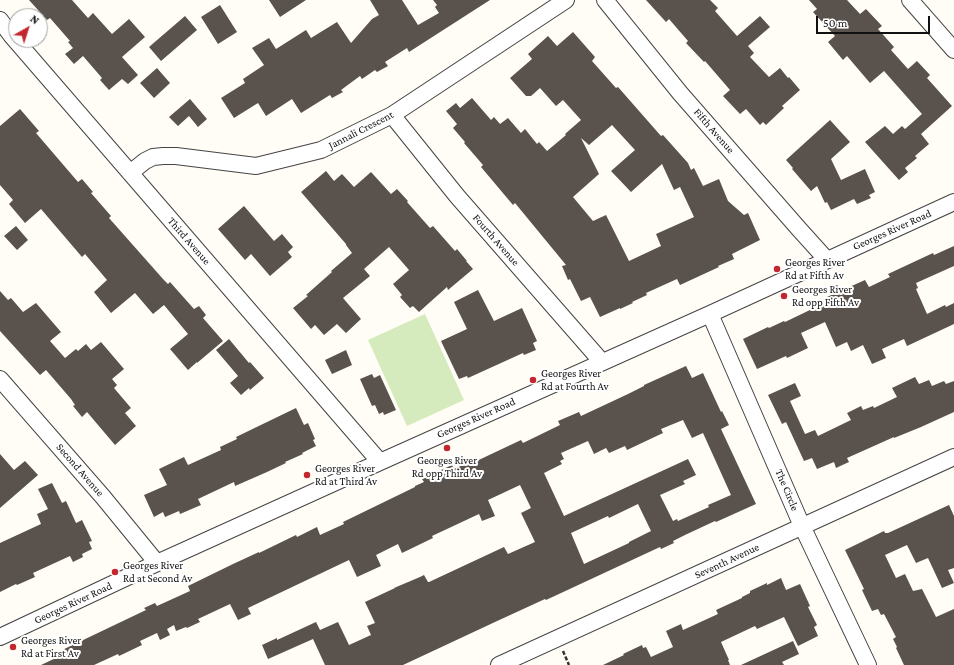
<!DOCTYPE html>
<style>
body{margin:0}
#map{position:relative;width:954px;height:665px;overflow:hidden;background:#fffdf5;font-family:"Crimson Pro",serif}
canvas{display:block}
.north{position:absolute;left:8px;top:8px;width:40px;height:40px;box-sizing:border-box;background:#fff;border:1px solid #a0a0a0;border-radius:50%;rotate:39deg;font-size:11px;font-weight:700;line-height:16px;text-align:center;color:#111}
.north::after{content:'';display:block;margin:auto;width:14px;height:18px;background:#c4262e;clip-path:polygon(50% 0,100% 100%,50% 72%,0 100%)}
.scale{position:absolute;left:816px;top:16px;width:114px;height:18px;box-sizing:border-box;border:2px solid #111;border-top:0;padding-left:5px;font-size:12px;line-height:14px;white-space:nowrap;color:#111;-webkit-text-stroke:3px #fff;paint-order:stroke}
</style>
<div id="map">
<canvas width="954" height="665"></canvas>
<div class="north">N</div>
<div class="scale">50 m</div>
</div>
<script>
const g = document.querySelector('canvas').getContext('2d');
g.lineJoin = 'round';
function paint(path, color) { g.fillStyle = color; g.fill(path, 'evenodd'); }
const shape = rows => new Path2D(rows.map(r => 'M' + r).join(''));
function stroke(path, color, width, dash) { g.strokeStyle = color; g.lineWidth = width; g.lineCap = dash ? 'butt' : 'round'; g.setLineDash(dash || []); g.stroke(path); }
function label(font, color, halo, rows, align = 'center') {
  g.font = font + ' "Crimson Pro",serif'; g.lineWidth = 4; g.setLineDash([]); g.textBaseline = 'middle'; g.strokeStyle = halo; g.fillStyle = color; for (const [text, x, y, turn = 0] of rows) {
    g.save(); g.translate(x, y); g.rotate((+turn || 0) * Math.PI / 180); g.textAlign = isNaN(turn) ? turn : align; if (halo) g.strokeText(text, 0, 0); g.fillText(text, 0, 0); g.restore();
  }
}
const green = shape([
 [425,314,464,400,407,426,368,340]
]);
const building = shape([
 [29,0,72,0,88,18,93,13,112,34,129,19,145,37,122,57,138,75,128,84,122,79,109,90,100,80,102,78,83,56,74,64,65,54,73,48,68,42,70,41,50,18,47,20],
 [269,0,306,0,280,17],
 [370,0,402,0,418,25,439,13,435,7,437,5,433,0,490,0,409,52,407,48,385,62,388,66,377,72,375,70,362,79,360,76,341,90,343,92,332,98,330,95,301,113,292,99,266,116,258,103,234,118,221,98,245,83,243,79,264,65,252,48,269,38,276,49,306,30,311,38,337,22,351,43,372,19,379,15],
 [646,0,710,0,718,8,715,11,737,36,760,16,770,27,748,46,754,53,750,57,769,77,780,68,788,78,789,77,800,90,782,106,784,108,766,125,763,122,760,125,746,109,740,114,723,96,730,90,705,61,704,62,686,43,688,41,669,19,666,22],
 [809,0,847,0,860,14,866,9,882,26,878,29,894,47,891,50,908,69,917,61,930,75,927,78,952,106,921,134,929,144,915,156,917,158,905,168,908,172,899,180,865,142,885,126,893,134,902,126,905,129,922,114,884,71,870,83,847,56,843,60,828,42,835,36,813,12,817,9],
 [220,5,237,32,218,44,201,17],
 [185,16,197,30,161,61,149,47],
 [573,32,595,57,592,61,616,88,618,87,661,136,663,135,688,163,691,170,694,168,703,186,719,179,728,201,744,215,748,213,760,240,732,254,734,259,718,266,719,267,680,285,677,279,646,293,647,295,632,302,633,303,620,309,620,308,600,317,590,297,581,301,570,279,568,280,562,266,566,265,515,203,513,205,481,167,483,165,464,143,465,142,453,128,457,124,446,111,456,103,460,108,472,98,491,120,494,117,500,124,508,118,521,133,525,129,537,144,539,142,547,151,566,135,565,134,581,120,563,100,556,106,540,88,531,96,526,96,510,78,532,59,528,54,548,36,557,46],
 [612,125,635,150,611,171,631,192,662,164,674,190,680,187,694,217,656,234,661,246,629,261,606,215,593,221,573,197,599,174,581,138,589,145],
 [157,68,170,83,154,98,140,83],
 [190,99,207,119,198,127,189,116,178,126,169,117],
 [20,109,39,131,36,133,78,182,82,179,93,192,91,193,111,216,109,218,163,279,168,284,170,282,194,309,199,306,206,315,203,318,223,341,197,363,197,362,188,370,170,349,188,334,164,305,153,314,135,293,111,313,94,292,107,280,85,254,82,257,41,209,25,223,9,204,13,200,0,185,0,126],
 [830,120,850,142,831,159,841,180,865,169,875,192,869,195,871,198,857,204,854,199,831,210,827,202,825,203,817,186,811,191,792,169,793,168,786,160],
 [326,171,334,181,342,174,354,187,371,172,391,194,397,189,408,201,407,202,430,228,433,226,455,251,457,249,467,261,466,261,473,269,448,290,447,287,419,312,413,306,410,308,400,297,402,295,393,284,409,270,389,247,364,269,370,276,343,298,361,319,346,333,337,324,324,335,315,325,311,329,293,308,308,296,306,295,332,272,331,271,352,253,346,245,346,244,301,192],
 [244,206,274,241,282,234,293,247,288,252,292,257,270,276,251,254,245,260,218,229],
 [16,226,28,240,17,250,4,236],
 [954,246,954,266,916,283,918,288,916,289,927,314,945,305,946,307,954,303,954,324,907,346,904,339,882,349,886,358,872,364,863,345,851,351,847,342,836,347,825,322,801,333,808,348,787,358,786,356,757,369,743,339,768,327,769,328,784,321,785,322,812,309,811,307,828,299,827,297,865,280,869,287,890,277,888,274,933,253,934,255],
 [478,290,494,321,522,308,537,341,533,343,536,350,524,355,523,353,468,378,467,376,459,379,441,341,467,329,454,302],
 [0,291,8,300,11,298,23,312,36,303,61,332,50,341,65,358,76,349,78,351,86,344,91,350,101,342,124,369,112,379,117,385,114,388,131,408,125,413,136,426,115,445,87,412,82,417,73,406,75,405,71,399,46,370,40,375,0,331],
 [229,339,249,363,250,362,264,378,250,390,249,388,241,395,230,383,238,376,216,350],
 [346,350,352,365,332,374,325,360],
 [686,366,692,378,703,373,721,412,722,411,729,425,721,429,756,504,716,522,715,521,685,535,673,541,674,543,661,549,660,547,546,600,545,599,495,622,403,665,325,665,313,639,268,659,262,645,277,638,277,640,316,622,320,630,338,622,349,645,371,635,367,626,375,623,365,602,395,588,394,588,420,577,424,575,428,582,429,582,504,547,508,554,535,542,521,513,531,508,520,485,488,500,495,516,482,521,479,514,432,536,433,538,402,553,398,544,376,555,381,566,357,577,349,560,248,608,251,614,238,620,230,604,198,619,200,622,187,628,186,627,176,631,174,625,167,629,170,635,160,640,157,633,140,641,142,645,119,656,118,654,94,665,41,665,60,656,58,652,146,610,144,608,155,603,157,606,190,591,188,586,233,564,259,552,259,553,296,535,297,537,317,527,320,535,344,524,343,522,415,487,415,486,424,482,422,479,439,471,452,465,454,469,465,464,466,466,521,440,523,443,560,425,558,421,579,412,581,416,628,394,644,386,644,385],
 [683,420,692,438,703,433,731,495,708,505,709,507,678,521,677,519,673,521,660,495,685,484,683,481,696,475,688,459,564,516,544,473,562,464,560,461,564,459,561,453,588,441,594,454,606,448,609,453,625,446,627,450,663,433,661,429],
 [638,504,651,531,629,542,629,543,584,564,571,533,608,516,609,518],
 [372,374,374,378,380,375,396,410,384,415,383,412,379,414,375,405,372,406,360,379],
 [915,377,919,384,929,380,932,386,944,381,946,384,954,381,954,412,921,427,894,438,894,437,847,458,849,462,836,468,834,462,817,469,812,458,804,461,786,422,782,424,768,395,795,383,801,396,790,401,805,434,815,430,818,436,851,420,847,413,861,406,863,410,873,406,874,408,897,397,892,388],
 [296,408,304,425,308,423,315,439,313,440,316,446,302,453,303,454,285,462,286,463,267,472,235,486,234,482,198,499,201,505,180,514,179,511,165,517,163,512,154,517,144,495,167,485,159,469,184,457,188,465,221,450,220,447,237,439,236,437],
 [0,454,14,470,25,461,38,475,0,508],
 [52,483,62,503,66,501,76,523,82,520,92,541,89,542,92,549,82,554,83,557,73,562,70,556,33,573,35,577,17,585,16,584,0,592,0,543,41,524,37,514,48,509,38,489],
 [949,505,954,516,954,568,948,570,954,583,942,588,928,558,916,563,907,545,885,555,896,578,905,574,913,591,922,589,936,617,954,609,954,665,904,665,896,648,897,647,893,639,896,637,884,614,881,615,878,609,872,611,862,590,864,589,845,550,884,531,885,533,888,533],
 [781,578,786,590,800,584,810,606,808,607,817,625,814,627,818,636,798,646,784,617,757,629,755,626,721,642,729,660,728,660,730,665,603,665,624,655,623,654,642,645,643,648,646,647,651,657,673,647,666,631,681,624,683,630,718,614,716,610,742,598,742,597,750,593,750,591,767,583,767,585],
 [793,641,799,654,782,662,784,665,741,665]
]);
const path = shape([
 [563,651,569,665]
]);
const minor = shape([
 [605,0,680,93,799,229,827,260],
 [910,0,954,50],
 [0,20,11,35,380,462],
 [392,115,457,196,602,362],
 [130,173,145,161,153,157,163,156,176,156,256,166,321,150,392,115,566,0],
 [710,314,802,526,868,665],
 [0,379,103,497,157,563],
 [0,637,157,563,380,462,710,314,954,202],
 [499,665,954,457]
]);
const markers = [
 [777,269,4,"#c4262e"],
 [784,296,4,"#c4262e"],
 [533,380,4,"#c4262e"],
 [447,448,4,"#c4262e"],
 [307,475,4,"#c4262e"],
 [115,572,4,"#c4262e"],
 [13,647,4,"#c4262e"]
];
const streetNames = [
 ["Jannali Crescent",361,130,-27],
 ["Fifth Avenue",714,131,49],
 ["Georges River Road",892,230,-24],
 ["Fourth Avenue",496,240,49],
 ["Third Avenue",189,241,49],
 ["Georges River Road",476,418,-24],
 ["Second Avenue",80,470,49],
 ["The Circle",787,490,67],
 ["Seventh Avenue",727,561,-25],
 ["Georges River Road",73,603,-25]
];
const poiNames = [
 ["Georges River",785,263],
 ["Rd at Fifth Av",785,276],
 ["Georges River",792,290],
 ["Rd opp Fifth Av",792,303],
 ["Georges River",541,374],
 ["Rd at Fourth Av",541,387],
 ["Georges River",447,461,"center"],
 ["Rd opp Third Av",447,474,"center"],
 ["Georges River",315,469],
 ["Rd at Third Av",315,482],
 ["Georges River",123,566],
 ["Rd at Second Av",123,579],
 ["Georges River",21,641],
 ["Rd at First Av",21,654]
];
paint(green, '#d5ebbd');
paint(building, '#5a524d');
stroke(minor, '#444', 18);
stroke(path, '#333', 2.5, [4, 2]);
stroke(minor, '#fff', 16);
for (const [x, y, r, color] of markers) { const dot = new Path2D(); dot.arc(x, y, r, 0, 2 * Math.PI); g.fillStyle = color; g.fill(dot); stroke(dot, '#fff', 1.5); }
label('11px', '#111', '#fff', streetNames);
label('11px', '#111', '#fff', poiNames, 'left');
</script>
